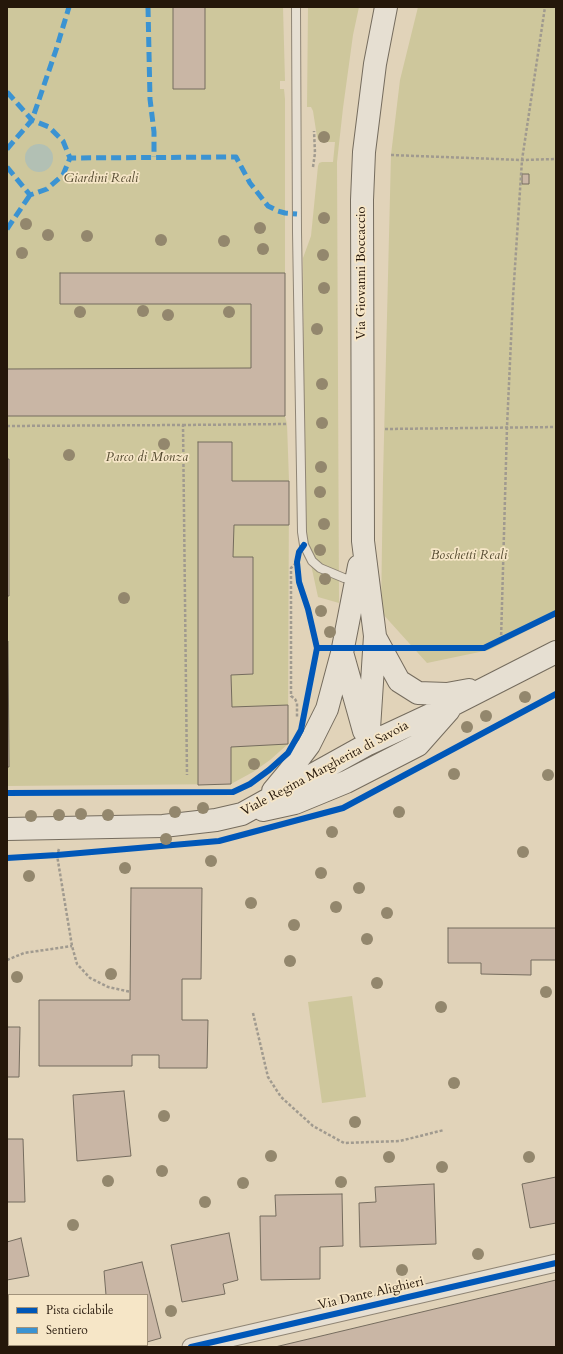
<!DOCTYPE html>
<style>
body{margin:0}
#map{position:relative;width:563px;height:1354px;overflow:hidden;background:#e1d3b9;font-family:Cardo,serif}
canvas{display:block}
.frame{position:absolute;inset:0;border:8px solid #25170a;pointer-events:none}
.legend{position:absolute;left:8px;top:1294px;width:140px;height:52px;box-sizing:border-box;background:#f6e6c7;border:1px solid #a2937b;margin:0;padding:5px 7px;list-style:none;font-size:12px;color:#25170a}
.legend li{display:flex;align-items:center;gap:8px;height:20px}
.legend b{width:20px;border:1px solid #a2937b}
</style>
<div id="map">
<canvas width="563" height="1354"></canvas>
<div class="frame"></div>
<ul class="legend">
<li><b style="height:5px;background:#0057b8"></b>Pista ciclabile</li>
<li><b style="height:5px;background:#3b93d2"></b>Sentiero</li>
</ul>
</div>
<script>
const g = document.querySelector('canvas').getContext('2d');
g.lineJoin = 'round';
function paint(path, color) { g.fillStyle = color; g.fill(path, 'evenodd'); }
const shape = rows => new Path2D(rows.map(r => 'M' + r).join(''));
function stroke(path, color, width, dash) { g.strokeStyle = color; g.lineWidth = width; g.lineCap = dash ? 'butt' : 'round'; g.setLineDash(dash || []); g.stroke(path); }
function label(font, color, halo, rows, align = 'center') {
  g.font = font + ' Cardo,serif'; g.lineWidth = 3.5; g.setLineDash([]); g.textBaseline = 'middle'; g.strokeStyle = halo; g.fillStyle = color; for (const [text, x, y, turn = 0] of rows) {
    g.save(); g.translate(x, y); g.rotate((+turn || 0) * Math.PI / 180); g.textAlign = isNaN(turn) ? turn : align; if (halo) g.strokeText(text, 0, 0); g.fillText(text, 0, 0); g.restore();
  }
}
const green = shape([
 [7,7,283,7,285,81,280,81,280,89,284,89,285,99,285,416,287,424,289,481,288,744,270,760,253,772,231,784,7,786],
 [308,7,359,7,353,35,343,108,337,162,339,603,318,597,305,537,303,258,311,236,318,166,319,163,322,162,333,162,335,142,322,142,318,140,317,137,313,111,311,107,307,107],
 [418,7,556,7,556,616,489,650,427,663,381,612,383,478,391,155,400,80],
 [352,996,366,1097,322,1103,308,1002]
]);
const water = shape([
 '25 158a14 14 0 1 1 28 0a14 14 0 1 1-28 0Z'
]);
const building = shape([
 [173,7,205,7,205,89,173,89,173,7],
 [522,174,529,174,529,184,522,184,522,174],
 [60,273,285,273,285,416,7,416,7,369,251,368,251,304,60,304,60,273],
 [198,442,232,442,232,481,289,481,289,525,234,525,233,557,253,557,253,674,231,675,232,707,288,705,288,744,231,747,231,784,198,785,198,442],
 [7,459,9,459,9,596,7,596,7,459],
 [7,641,8,641,9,767,7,767,7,641],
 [131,888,202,888,201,979,182,979,182,1020,208,1020,207,1068,159,1068,159,1055,132,1055,132,1066,39,1066,39,1000,130,1000,131,888],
 [448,928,556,928,556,960,531,960,531,975,481,974,481,963,448,963,448,928],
 [7,1027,20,1027,19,1077,7,1077,7,1027],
 [124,1091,131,1156,77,1161,73,1095,124,1091],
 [7,1139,23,1139,25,1202,7,1202,7,1139],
 [556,1177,556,1223,530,1228,522,1184,556,1177],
 [434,1184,436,1244,360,1247,359,1203,376,1202,375,1187,434,1184],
 [342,1194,343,1246,320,1247,320,1279,261,1280,260,1216,276,1216,275,1195,342,1194],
 [229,1233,238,1280,223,1284,225,1294,182,1302,171,1245,229,1233],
 [21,1238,29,1276,7,1280,7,1242,21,1238],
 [142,1262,161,1338,147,1342,147,1295,106,1295,104,1271,142,1262],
 [556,1280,556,1347,275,1347,556,1280],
 [7,1334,9,1334,9,1345,43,1345,43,1347,7,1347,7,1334],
 [43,1345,136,1345,129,1347,43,1347,43,1345]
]);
const path = shape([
 [391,155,522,160,556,159],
 [313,167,315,153,314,131],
 [183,425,286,424],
 [7,426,183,425,187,775],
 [385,429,556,427],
 [296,563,291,568,291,696,295,699,297,703,297,718],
 [501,640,507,427,513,297,522,160,545,7],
 [59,849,57,855,72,946,77,964,90,978,108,987,131,992],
 [7,960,24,953,72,946],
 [253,1013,268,1077,281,1097,313,1126,344,1143,400,1141,444,1130]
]);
const lane = shape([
 [296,7,297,232,302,532,304,545,312,561,320,568,344,578,356,580]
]);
const street = shape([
 [191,1347,556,1263]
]);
const secondary = shape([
 [375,637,399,681,418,693,447,694,469,690],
 [343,656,364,731],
 [368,744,375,636,363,541,362,200,364,152,375,64,386,7],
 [273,791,288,773,309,745,327,709,342,653,359,566],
 [263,810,295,803,346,782,418,745,449,710],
 [7,829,163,826,216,820,242,814,368,744,456,703,556,652]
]);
const quiet = shape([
 [148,7,150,99,154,132,154,157],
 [7,92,32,120,49,127,63,141,70,158],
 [7,149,32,120,56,50,69,7],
 [7,167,30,195,47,189,63,175,70,158,236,157,250,183,268,206,278,211,285,213,297,214],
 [7,229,30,195]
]);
const cycleway = shape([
 [317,648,484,648,556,613],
 [7,793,233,792,250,784,269,770,288,753,301,730,317,648,308,609,299,582,297,562,299,552,304,545],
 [7,858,57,855,219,841,343,808,556,694],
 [191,1347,556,1263]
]);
const trees = [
 [324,137],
 [324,218],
 [26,224],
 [260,228],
 [48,235],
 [87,236],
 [161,240],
 [224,241],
 [263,249],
 [22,253],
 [323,255],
 [324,288],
 [143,311],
 [80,312],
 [229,312],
 [168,315],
 [317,329],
 [322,384],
 [322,423],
 [164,444],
 [69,455],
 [321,467],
 [320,492],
 [324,524],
 [320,550],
 [325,579],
 [124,598],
 [321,611],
 [330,632],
 [525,697],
 [486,716],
 [467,727],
 [254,764],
 [454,774],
 [548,775],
 [203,808],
 [175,812],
 [399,812],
 [81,814],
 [59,815],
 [108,815],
 [31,816],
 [332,832],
 [166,839],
 [523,852],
 [211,861],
 [125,868],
 [321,873],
 [29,876],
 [359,888],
 [251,903],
 [336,907],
 [387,913],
 [294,925],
 [367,939],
 [290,961],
 [111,974],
 [17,977],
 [377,983],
 [546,992],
 [441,1007],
 [454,1083],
 [164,1116],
 [355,1122],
 [271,1156],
 [389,1157],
 [529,1157],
 [442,1167],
 [162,1171],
 [108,1181],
 [341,1182],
 [243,1183],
 [205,1202],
 [73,1225],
 [478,1254],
 [402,1270],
 [171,1311]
];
const parkNames = [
 ["Giardini Reali",101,179],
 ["Parco di Monza",147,458],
 ["Boschetti Reali",469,556]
];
const streetNames = [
 ["Via Giovanni Boccaccio",362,273,-90],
 ["Viale Regina Margherita di Savoia",325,769,-28],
 ["Via Dante Alighieri",371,1294,-13]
];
paint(green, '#cec79c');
paint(water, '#b2c0b4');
paint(building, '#c9b6a5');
stroke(building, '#756c5e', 1);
stroke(lane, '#8f8575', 10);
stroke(street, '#8f8575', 19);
stroke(secondary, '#756c5e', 24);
stroke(path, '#a09a8f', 2.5, [3, 2]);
stroke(lane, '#e6dfd2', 8);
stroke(street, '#e6dfd2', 17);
stroke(secondary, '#e6dfd2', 22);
stroke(quiet, '#3b93d2', 5, [10, 5]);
stroke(cycleway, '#0057b8', 6);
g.fillStyle = '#93876d';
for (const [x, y] of trees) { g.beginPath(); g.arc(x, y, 6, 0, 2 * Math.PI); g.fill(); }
label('italic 13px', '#53492f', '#f6e6c7', parkNames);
label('13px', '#25170a', '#f6e6c7', streetNames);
</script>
